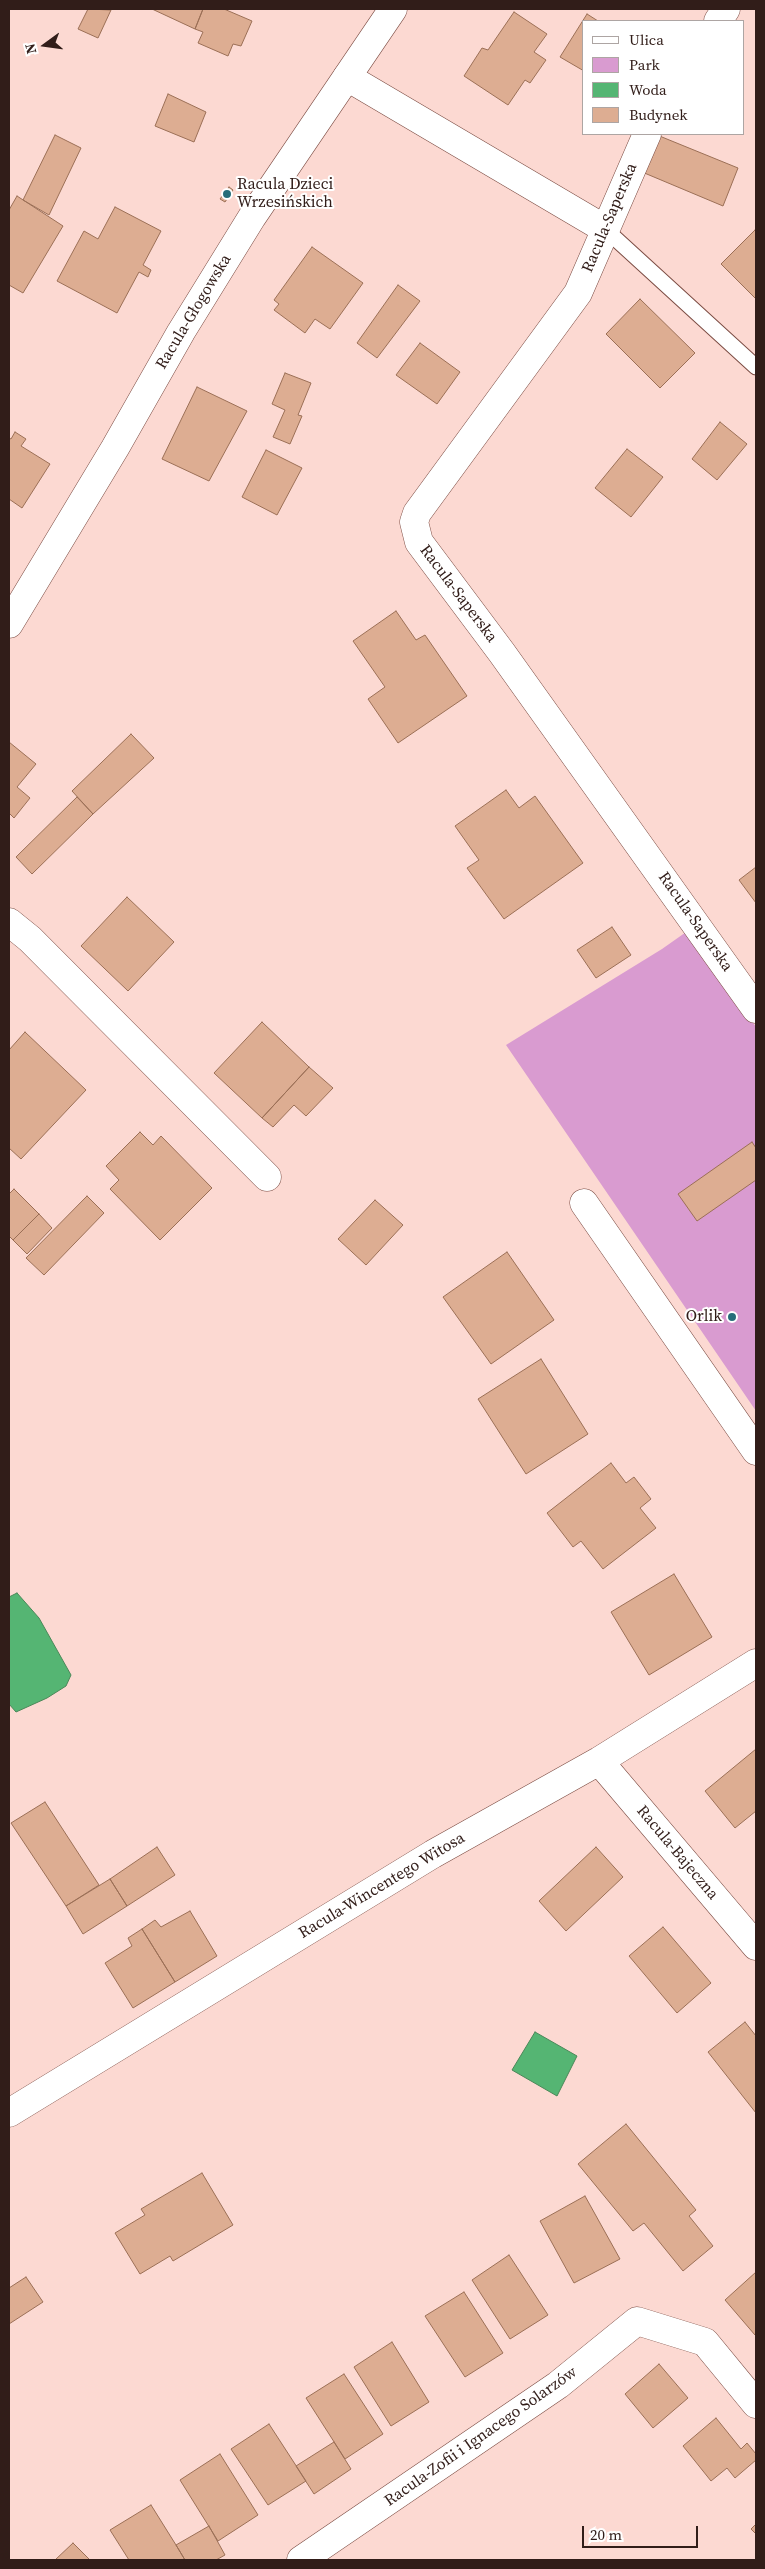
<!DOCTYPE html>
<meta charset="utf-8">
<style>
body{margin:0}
#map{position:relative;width:765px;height:2569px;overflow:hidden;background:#fcd9d2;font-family:"Source Serif 4",serif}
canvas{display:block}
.frame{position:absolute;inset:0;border:10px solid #311d19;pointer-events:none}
.legend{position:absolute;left:582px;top:20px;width:162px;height:115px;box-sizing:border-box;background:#fff;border:1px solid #ada5a3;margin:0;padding:6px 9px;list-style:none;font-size:15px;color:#311d19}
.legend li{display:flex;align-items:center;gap:10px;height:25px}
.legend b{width:25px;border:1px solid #ada5a3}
.north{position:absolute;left:20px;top:20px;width:50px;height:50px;-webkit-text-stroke:4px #fff;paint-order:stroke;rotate:256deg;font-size:14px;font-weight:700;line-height:20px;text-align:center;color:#311d19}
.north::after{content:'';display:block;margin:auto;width:18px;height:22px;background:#311d19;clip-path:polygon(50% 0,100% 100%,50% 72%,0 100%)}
.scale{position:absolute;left:582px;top:2526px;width:116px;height:22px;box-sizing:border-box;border:2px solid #311d19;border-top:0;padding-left:6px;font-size:15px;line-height:18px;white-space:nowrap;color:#311d19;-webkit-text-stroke:4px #fff;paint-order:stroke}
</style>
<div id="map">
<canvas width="765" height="2569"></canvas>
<div class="frame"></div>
<ul class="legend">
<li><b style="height:6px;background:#fff"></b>Ulica</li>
<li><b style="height:14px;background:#d99bd0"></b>Park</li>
<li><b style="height:14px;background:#55b573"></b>Woda</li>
<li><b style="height:14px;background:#ddad92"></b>Budynek</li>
</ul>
<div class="north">N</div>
<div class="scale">20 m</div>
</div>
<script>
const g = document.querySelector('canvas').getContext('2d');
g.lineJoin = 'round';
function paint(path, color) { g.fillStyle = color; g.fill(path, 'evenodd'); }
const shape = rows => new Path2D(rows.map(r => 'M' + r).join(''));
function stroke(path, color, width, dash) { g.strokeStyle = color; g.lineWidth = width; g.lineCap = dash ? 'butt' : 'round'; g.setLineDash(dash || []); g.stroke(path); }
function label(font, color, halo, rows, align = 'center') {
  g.font = font + ' "Source Serif 4",serif'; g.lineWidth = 4; g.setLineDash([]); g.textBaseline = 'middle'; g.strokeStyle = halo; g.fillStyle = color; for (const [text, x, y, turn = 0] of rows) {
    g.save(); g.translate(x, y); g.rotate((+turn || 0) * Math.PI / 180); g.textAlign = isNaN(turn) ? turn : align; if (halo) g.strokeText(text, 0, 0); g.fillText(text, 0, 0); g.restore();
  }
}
const green = shape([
 [689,930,756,1027,756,1411,506,1045,662,949]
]);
const water = shape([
 [17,1593,39,1618,71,1675,66,1686,47,1698,16,1712,9,1704,9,1597,17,1593],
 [535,2032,577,2056,557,2096,512,2070,535,2032]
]);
const building = shape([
 [88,9,111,10,98,38,78,29,88,9],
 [152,9,203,9,195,29,152,9],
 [203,9,224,9,252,21,241,46,233,44,228,56,198,43,203,32,195,29,203,9],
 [514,12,547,34,534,52,546,60,530,83,525,80,508,105,464,76,482,48,488,50,514,12],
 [587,14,598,21,584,21,584,71,560,57,587,14],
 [168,94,206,112,194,142,155,126,168,94],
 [55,135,81,148,49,215,23,200,55,135],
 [657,135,738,168,723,206,642,172,657,135],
 [229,187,233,190,225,202,220,199,229,187],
 [17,196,63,226,23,293,9,285,9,210,17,196],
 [115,207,161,231,143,265,151,270,148,277,139,272,117,313,57,281,84,231,98,239,115,207],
 [755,230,756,232,756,299,721,264,755,230],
 [312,247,363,283,330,329,315,319,305,333,274,310,279,304,274,300,312,247],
 [398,285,420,301,377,358,357,343,398,285],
 [640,299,695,353,660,388,606,334,640,299],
 [420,343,460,372,437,404,396,375,420,343],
 [285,373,311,383,298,415,302,416,290,444,273,437,285,410,272,404,285,373],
 [197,387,247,411,209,481,162,459,197,387],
 [720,422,747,444,717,480,692,459,720,422],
 [15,432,26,439,21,446,50,464,22,508,9,499,9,438,11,439,15,432],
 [627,449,663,477,631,517,595,488,627,449],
 [266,450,302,468,277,515,242,497,266,450],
 [396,611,416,640,425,635,467,696,398,743,368,699,385,687,353,641,396,611],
 [131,734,154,758,93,814,72,791,131,734],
 [9,742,36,764,17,787,30,798,14,818,9,813,9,742],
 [506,790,519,808,535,796,583,863,504,919,467,868,479,860,455,826,506,790],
 [77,797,93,814,32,874,16,857,77,797],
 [756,867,756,903,739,880,756,867],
 [127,897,174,942,128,991,81,946,127,897],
 [612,927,631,955,596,978,577,950,612,927],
 [262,1022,309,1067,262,1118,214,1073,262,1022],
 [25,1032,86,1090,21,1159,9,1148,9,1050,25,1032],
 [309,1067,333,1088,306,1116,294,1105,273,1127,262,1118,309,1067],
 [140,1132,153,1145,161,1136,212,1188,160,1240,110,1189,119,1180,106,1166,140,1132],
 [752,1142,756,1148,756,1180,697,1221,678,1194,752,1142],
 [14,1189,39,1214,13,1240,9,1236,9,1194,14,1189],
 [87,1196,104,1213,44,1275,26,1258,87,1196],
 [375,1200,403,1225,366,1265,338,1239,375,1200],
 [39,1214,52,1228,27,1254,13,1240,39,1214],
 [507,1252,554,1320,491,1364,443,1297,507,1252],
 [541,1359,588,1434,526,1474,478,1399,541,1359],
 [611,1463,626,1483,634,1477,651,1499,640,1508,656,1528,603,1569,581,1541,573,1547,547,1513,611,1463],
 [674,1574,712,1637,649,1675,611,1612,674,1574],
 [756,1749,756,1811,735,1828,705,1791,756,1749],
 [45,1802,99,1885,66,1906,11,1823,45,1802],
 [157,1847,175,1875,127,1906,110,1879,157,1847],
 [596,1847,623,1877,566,1931,539,1901,596,1847],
 [110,1879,127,1906,83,1934,66,1906,110,1879],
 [190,1911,217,1956,175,1982,142,1929,155,1920,161,1927,190,1911],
 [663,1927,711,1983,677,2013,629,1956,663,1927],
 [142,1929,175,1982,133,2008,105,1963,132,1946,128,1938,142,1929],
 [745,2022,756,2036,756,2113,708,2052,745,2022],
 [626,2124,696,2210,689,2216,713,2246,683,2271,644,2223,633,2231,578,2164,626,2124],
 [202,2173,233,2225,173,2261,170,2256,140,2274,115,2233,145,2215,141,2209,202,2173],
 [585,2196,620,2259,574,2283,540,2221,585,2196],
 [509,2255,548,2315,510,2339,472,2280,509,2255],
 [756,2272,756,2334,755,2335,725,2300,756,2272],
 [26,2277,43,2302,9,2324,9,2288,26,2277],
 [464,2292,503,2353,465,2377,425,2316,464,2292],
 [392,2342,429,2402,391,2426,354,2367,392,2342],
 [659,2364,688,2398,653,2428,625,2394,659,2364],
 [344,2374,383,2434,345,2459,306,2398,344,2374],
 [716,2418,741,2449,747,2443,756,2454,756,2460,735,2478,727,2468,711,2481,683,2446,716,2418],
 [269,2424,306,2481,268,2505,231,2449,269,2424],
 [334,2442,351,2469,314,2494,296,2466,334,2442],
 [220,2454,258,2515,218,2541,180,2480,220,2454],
 [151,2505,176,2545,185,2560,129,2560,110,2530,151,2505],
 [756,2524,756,2534,751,2529,756,2524],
 [209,2526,225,2555,216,2560,185,2560,176,2545,209,2526],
 [73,2543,90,2560,55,2560,73,2543]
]);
const service = shape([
 [605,229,756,367]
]);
const minor = shape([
 [718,21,726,9],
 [347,77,605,229],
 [647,134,578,293,417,513,414,522,419,542,502,653,756,1009],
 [9,922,30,939,267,1177],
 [584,1203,756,1451],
 [599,1761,756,1946],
 [9,2113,433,1854,599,1761,756,1663],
 [301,2560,558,2385,637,2321,705,2342,756,2404]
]);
const tertiary = shape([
 [9,624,115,448,181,332,252,217,393,9]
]);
const markers = [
 [227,194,5,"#266d7a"],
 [732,1317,5,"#266d7a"]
];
const poiNames = [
 ["Racula Dzieci",237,185],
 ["Wrzesińskich",237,203],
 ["Orlik",722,1317,"right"]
];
const streetNames = [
 ["Racula-Saperska",610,218,-67],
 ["Racula-Głogowska",194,312,-59],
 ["Racula-Saperska",458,594,53],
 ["Racula-Saperska",695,922,55],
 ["Racula-Bajeczna",677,1853,50],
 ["Racula-Wincentego Witosa",382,1886,-31],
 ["Racula-Zofii i Ignacego Solarzów",481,2437,-35]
];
paint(green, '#d99bd0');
paint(water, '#55b573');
stroke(water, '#4a8758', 1);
paint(building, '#ddad92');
stroke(building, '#9b6f56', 1);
stroke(service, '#7b4b42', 17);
stroke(minor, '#7b4b42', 29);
stroke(tertiary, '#7b4b42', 29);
stroke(service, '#fff', 15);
stroke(minor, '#fff', 28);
stroke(tertiary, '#fff', 28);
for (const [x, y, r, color] of markers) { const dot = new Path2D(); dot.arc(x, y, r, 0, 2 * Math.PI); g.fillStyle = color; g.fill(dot); stroke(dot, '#fff', 2); }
label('16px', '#311d19', '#fff', poiNames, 'left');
label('16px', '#311d19', '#fff', streetNames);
</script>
